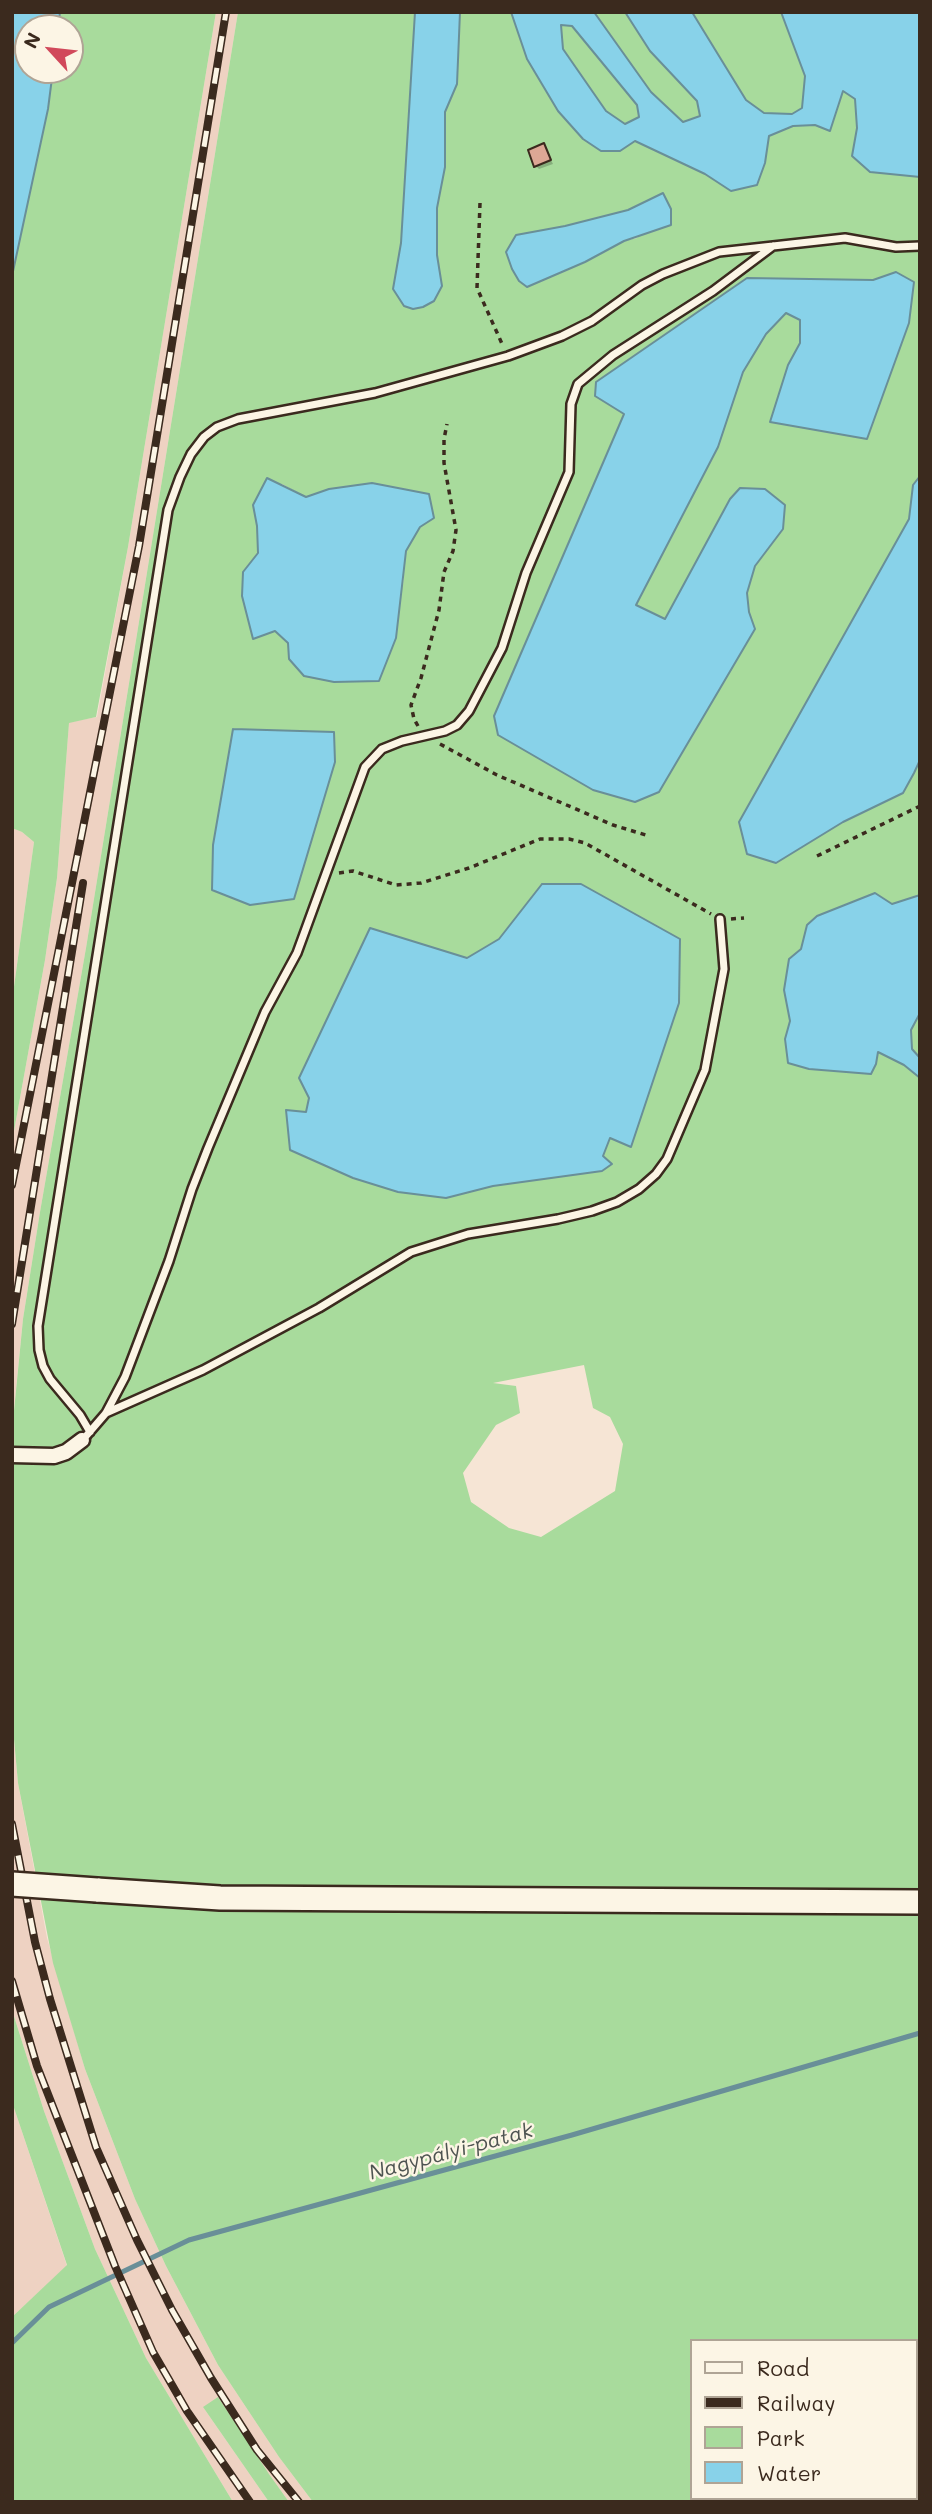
<!DOCTYPE html>
<meta charset="utf-8">
<style>
body{margin:0}
#map{position:relative;width:932px;height:2514px;overflow:hidden;background:#f6e5d5;font-family:Mali,sans-serif}
canvas{display:block}
.frame{position:absolute;inset:0;border:14px solid #3b2a1e;pointer-events:none}
.legend{position:absolute;left:690px;top:2339px;width:228px;height:161px;box-sizing:border-box;background:#fcf5e5;border:2px solid #afa495;margin:0;padding:9px 12px;list-style:none;font-size:21px;color:#3b2a1e}
.legend li{display:flex;align-items:center;gap:14px;height:35px}
.legend b{width:35px;border:2px solid #afa495}
.north{position:absolute;left:14px;top:14px;width:70px;height:70px;box-sizing:border-box;background:#fcf5e5;border:2px solid #afa495;border-radius:50%;rotate:297deg;font-size:19px;font-weight:700;line-height:28px;text-align:center;color:#3b2a1e}
.north::after{content:'';display:block;margin:auto;width:24px;height:32px;background:#d1495b;clip-path:polygon(50% 0,100% 100%,50% 72%,0 100%)}
</style>
<div id="map">
<canvas width="932" height="2514"></canvas>
<div class="frame"></div>
<ul class="legend">
<li><b style="height:9px;background:#fcf5e5"></b>Road</li>
<li><b style="height:9px;background:#3b2a1e"></b>Railway</li>
<li><b style="height:19px;background:#a8db9c"></b>Park</li>
<li><b style="height:19px;background:#88d2e9"></b>Water</li>
</ul>
<div class="north">N</div>
</div>
<script>
const g = document.querySelector('canvas').getContext('2d');
g.lineJoin = 'round';
function paint(path, color) { g.fillStyle = color; g.fill(path, 'evenodd'); }
const shape = rows => new Path2D(rows.map(r => 'M' + r).join(''));
function stroke(path, color, width, dash) { g.strokeStyle = color; g.lineWidth = width; g.lineCap = dash ? 'butt' : 'round'; g.setLineDash(dash || []); g.stroke(path); }
function label(font, color, halo, rows, align = 'center') {
  g.font = font + ' Mali,sans-serif'; g.lineWidth = 5; g.setLineDash([]); g.textBaseline = 'middle'; g.strokeStyle = halo; g.fillStyle = color; for (const [text, x, y, turn = 0] of rows) {
    g.save(); g.translate(x, y); g.rotate((+turn || 0) * Math.PI / 180); g.textAlign = isNaN(turn) ? turn : align; if (halo) g.strokeText(text, 0, 0); g.fillText(text, 0, 0); g.restore();
  }
}
const built = shape([
 [216,12,238,12,86,948,40,1212,23,1319,12,1428,12,1142,45,960,57,878,69,722,97,717,128,547],
 [12,828,22,832,34,842,12,1001],
 [12,1717,18,1783,47,1938,85,2069,135,2199,166,2266,218,2365,279,2457,313,2502,289,2502,269,2474,203,2407,269,2502,233,2502,146,2358,95,2249,44,2111,12,2010],
 [12,2102,67,2266,12,2317]
]);
const green = shape([
 [60,12,216,12,128,547,96,717,69,723,57,878,45,960,12,1142,12,1001,34,842,22,832,12,828,12,276,48,109,53,70,70,70,70,28,58,28],
 [238,12,415,12,401,243,393,289,442,286,437,255,437,208,445,167,445,112,457,84,460,12,511,12,527,59,558,111,583,139,602,151,620,151,635,141,705,174,731,191,765,163,768,136,793,126,815,125,842,90,855,99,857,128,913,175,920,177,920,476,913,485,909,519,843,822,903,793,920,760,920,895,892,904,875,893,817,916,807,925,801,949,789,959,784,990,791,1021,785,1039,877,1052,904,1065,920,1078,920,2502,313,2502,279,2457,218,2365,166,2266,135,2199,85,2069,53,1963,18,1783,12,1717,13,1421,23,1319,40,1212,86,948],
 [662,193,637,238,624,241,566,269,515,235,565,226,628,210],
 [896,272,913,282,909,323,867,439,788,365,800,343,800,320,786,313,766,334,743,372,718,447,636,605,665,619,730,499,740,488,783,529,755,566,747,593,749,612,755,629,659,791,593,790,498,735,494,716,624,413,747,278,873,280],
 [282,484,306,497,329,489,420,527,405,551,403,585,289,644,275,631,253,639,242,596,243,573,258,553,257,526,253,505],
 [334,732,335,762,318,816],
 [584,1365,593,1408,610,1417,623,1444,615,1491,541,1537,509,1528,471,1502,463,1473,496,1425,520,1413,516,1386,493,1383],
 [692,2341,916,2341,916,2498,692,2498],
 [594,12,625,12,650,51,697,101,700,116,682,122,651,92],
 [692,12,781,12,805,76,802,108,792,114,764,113,746,100],
 [561,25,572,26,637,105,639,117,625,124,606,111,563,49],
 [920,1013,920,1058,912,1049,911,1030],
 [12,2010,44,2111,95,2249,146,2358,233,2502,12,2502,12,2317,67,2265,12,2102],
 [218,2397,269,2474,289,2502,269,2502,203,2407]
]);
const water = shape([
 [12,12,60,12,58,28,28,28,28,70,53,70,48,109,12,276,12,12],
 [415,12,460,12,457,84,445,112,445,167,437,208,437,255,442,286,434,301,423,307,413,309,404,306,393,289,401,243,415,12],
 [511,12,594,12,651,92,683,122,700,116,697,101,650,51,625,12,692,12,746,100,764,113,792,114,802,108,805,76,781,12,920,12,920,177,870,172,852,156,857,128,855,99,843,91,830,131,815,125,793,126,769,136,765,163,757,185,731,191,705,174,635,141,620,151,601,151,583,139,558,111,527,59,511,12],
 [561,25,572,26,637,105,639,117,625,124,606,111,563,49,561,25],
 [663,193,671,209,671,225,624,241,585,262,527,287,519,281,512,269,506,252,516,235,565,226,628,210,663,193],
 [896,272,914,282,909,323,867,439,770,422,788,365,800,343,800,320,786,313,766,334,743,372,718,447,636,605,665,619,730,499,740,488,765,489,785,505,783,529,755,566,747,593,749,612,755,629,659,792,635,802,593,790,498,735,494,716,624,414,595,396,596,382,747,278,873,280,896,272],
 [920,476,920,760,914,773,903,793,843,822,776,863,747,854,739,822,909,519,913,485,920,476],
 [267,478,306,497,329,489,372,483,429,494,434,518,420,527,406,551,396,638,379,681,334,682,304,676,289,659,288,643,275,631,253,639,242,596,243,572,258,553,257,526,253,505,267,478],
 [233,729,334,732,335,762,294,899,250,905,212,890,213,845,233,729],
 [542,884,581,884,680,939,679,1003,631,1147,610,1138,603,1156,612,1164,602,1171,493,1186,446,1198,398,1192,353,1178,290,1150,286,1110,306,1112,309,1098,299,1078,370,928,467,958,499,939,542,884],
 [875,893,892,904,920,895,920,1013,911,1030,912,1049,920,1058,920,1078,904,1065,878,1052,876,1064,871,1074,809,1069,788,1063,785,1039,790,1021,784,990,789,959,801,949,807,925,817,916,875,893]
]);
const shadow = shape([
 [543,145,553,164,539,169,536,166]
]);
const stream = shape([
 [12,2343,49,2307,189,2240,572,2135,920,2033]
]);
const building = shape([
 [544,143,551,160,534,167,528,150,544,143]
]);
const path = shape([
 [480,203,477,288,503,346],
 [418,726,414,719,411,705,421,678,439,610,444,572,453,551,456,530,444,463,444,439,447,424],
 [440,744,497,775,613,825,649,836],
 [817,856,920,806],
 [339,873,353,871,396,885,421,883,469,868,540,839,569,839,585,843,711,914],
 [731,919,744,918]
]);
const service = shape([
 [106,1413,203,1370,319,1308,411,1252,468,1234,558,1219,592,1211,617,1202,639,1189,656,1174,667,1159,705,1070,724,969,720,919],
 [90,1432,80,1415,50,1379,43,1366,39,1350,38,1326,168,510,180,477,191,454,204,437,217,427,238,419,375,393,508,356,562,336,592,321,642,285,663,274,719,252,845,238,896,247,920,246],
 [87,1435,106,1413,125,1377,169,1261,192,1189,208,1148,265,1012,297,953,365,767,382,749,402,741,445,731,457,725,469,711,502,648,526,573,569,472,571,404,578,384,613,355,713,291,773,246]
]);
const minor = shape([
 [12,1455,54,1456,66,1452,82,1440]
]);
const primary = shape([
 [97,1890,220,1898,920,1902]
]);
const rail = shape([
 [12,1185,139,546,226,12],
 [12,1324,83,883],
 [12,1824,35,1942,50,1999,96,2147,137,2240,172,2310,211,2378,257,2450,299,2502],
 [12,1981,37,2066,115,2266,153,2352,187,2411,250,2502]
]);
const primaryBridge = shape([
 [12,1884,97,1890]
]);
const waterNames = [
 ["Nagypályi-patak",451,2152,-15]
];
paint(built, '#eed2c2');
paint(green, '#a8db9c');
paint(water, '#88d2e9');
stroke(water, '#698f98', 2);
paint(shadow, '#0003');
stroke(stream, '#698f98', 5);
paint(building, '#dda795');
stroke(building, '#3b2a1e', 2);
stroke(service, '#3b2a1e', 12);
stroke(minor, '#3b2a1e', 19);
stroke(primary, '#3b2a1e', 28);
stroke(path, '#3b2a1e', 3.5, [5, 5]);
stroke(service, '#fcf5e5', 7);
stroke(minor, '#fcf5e5', 14);
stroke(primary, '#fcf5e5', 23);
stroke(rail, '#3b2a1e', 8);
stroke(rail, '#fcf5e5', 5, [16]);
stroke(primaryBridge, '#3b2a1e', 28, []);
stroke(primaryBridge, '#fcf5e5', 23);
label('italic 21px', '#4e5451', '#fcf5e5', waterNames);
</script>
